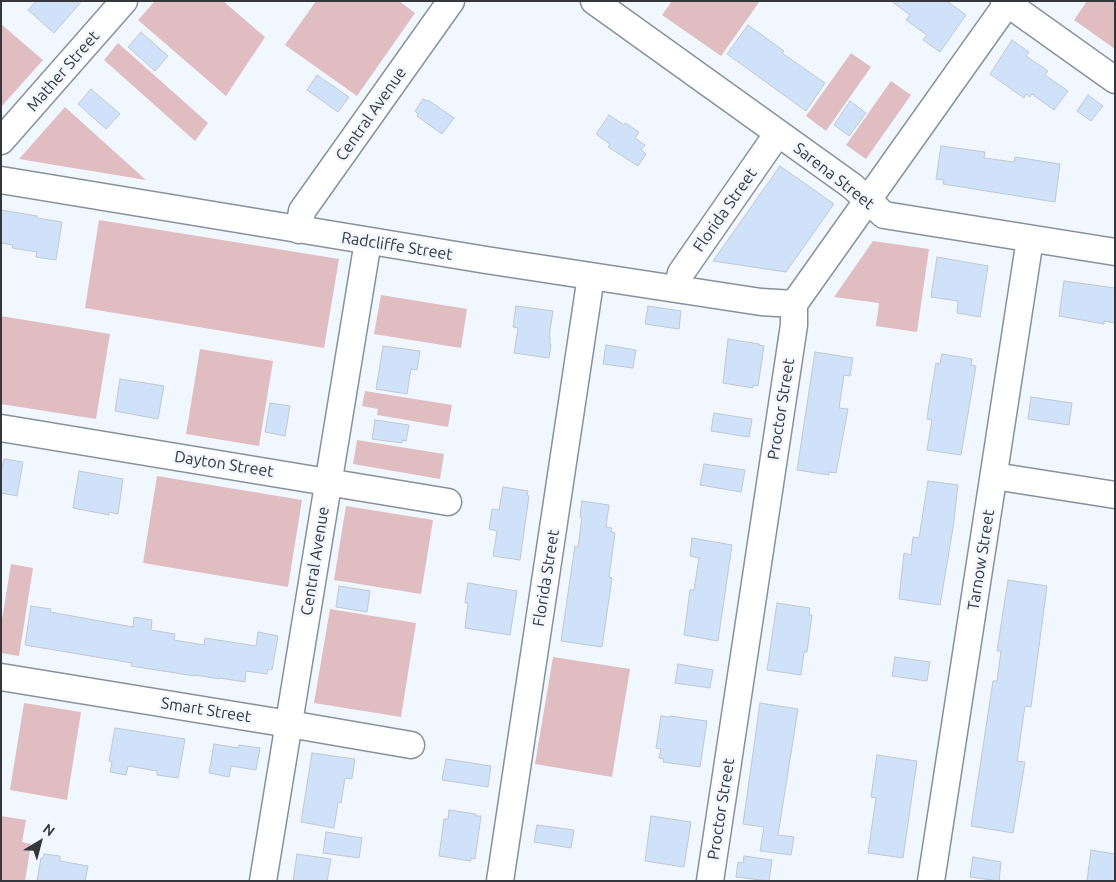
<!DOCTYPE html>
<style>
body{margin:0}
#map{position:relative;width:1116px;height:882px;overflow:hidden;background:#f1f7ff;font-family:Ubuntu,sans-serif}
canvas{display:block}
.frame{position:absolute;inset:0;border:2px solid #34383d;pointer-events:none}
.north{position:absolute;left:15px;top:817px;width:50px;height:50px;-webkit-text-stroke:4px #f1f7ff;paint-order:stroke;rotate:37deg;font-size:14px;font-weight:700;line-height:20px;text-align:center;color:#34383d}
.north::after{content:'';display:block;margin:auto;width:18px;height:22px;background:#34383d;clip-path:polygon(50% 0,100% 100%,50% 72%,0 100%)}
</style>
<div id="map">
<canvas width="1116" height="882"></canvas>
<div class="frame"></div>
<div class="north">N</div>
</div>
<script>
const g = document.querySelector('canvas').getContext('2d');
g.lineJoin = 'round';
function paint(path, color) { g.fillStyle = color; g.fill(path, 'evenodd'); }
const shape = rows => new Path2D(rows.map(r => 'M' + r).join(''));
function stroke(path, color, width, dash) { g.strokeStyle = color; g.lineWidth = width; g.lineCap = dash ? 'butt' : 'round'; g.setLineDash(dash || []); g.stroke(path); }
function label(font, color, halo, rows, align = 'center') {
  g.font = font + ' Ubuntu,sans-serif'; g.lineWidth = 5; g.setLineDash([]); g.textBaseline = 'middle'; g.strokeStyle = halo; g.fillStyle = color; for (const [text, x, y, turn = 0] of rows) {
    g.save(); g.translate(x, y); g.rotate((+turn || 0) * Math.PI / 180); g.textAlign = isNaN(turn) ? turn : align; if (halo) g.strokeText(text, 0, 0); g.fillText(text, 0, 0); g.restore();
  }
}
const green = shape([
 [155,1,223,1,265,37,226,96,138,20],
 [316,1,399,1,415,13,357,96,285,45],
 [672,1,760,1,721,56,662,15],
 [1087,1,1115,1,1115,49,1074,20],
 [1,24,43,60,1,107],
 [118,43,208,123,195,141,104,60],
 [851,53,871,67,826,131,806,116],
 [891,81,911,95,866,159,846,145],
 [65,107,146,180,19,159],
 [99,220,339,259,324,348,85,308],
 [873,241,929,249,917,332,876,326,879,303,834,297],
 [381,295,467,309,461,348,374,334],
 [1,316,110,334,96,419,1,404],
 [200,349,273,361,259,446,186,434],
 [365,391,452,405,448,427,377,415,378,409,362,406],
 [357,440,444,454,440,479,353,464],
 [157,476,302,500,288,587,143,563],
 [346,506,433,520,421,594,334,580],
 [11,564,33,568,19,656,1,653,1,625],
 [330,609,416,623,401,717,314,703],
 [553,657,630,669,612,777,535,764],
 [24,703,81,712,67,800,10,790],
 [1,816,26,820,22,842,31,844,25,881,1,881]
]);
const building = shape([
 [36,1,82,1,54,33,28,10,36,1],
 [891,1,947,1,966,15,940,52,923,40,927,35,906,20,910,15,891,1],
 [748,25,784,51,782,53,825,83,806,111,727,54,748,25],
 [141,32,168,56,155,71,128,47,141,32],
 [1012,40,1029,52,1026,56,1048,71,1045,75,1068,91,1054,110,1032,94,1030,97,1026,94,1024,98,990,74,1012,40],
 [317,75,349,97,338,112,307,90,317,75],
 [91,89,120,114,106,129,78,104,91,89],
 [1088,95,1103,106,1091,121,1077,111,1088,95],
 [423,99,427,101,428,100,454,118,442,134,417,116,418,114,415,111,423,99],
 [850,101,866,113,849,136,834,125,850,101],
 [609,115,624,125,625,123,639,132,635,138,645,145,641,150,646,154,638,166,608,147,610,144,596,134,609,115],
 [941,146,985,152,984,158,1014,162,1015,157,1060,164,1055,202,943,184,944,180,936,179,941,146],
 [780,166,834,204,786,272,713,261,780,166],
 [1,210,37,216,37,218,62,222,56,260,36,257,37,252,12,248,13,245,1,243,1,210],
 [937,257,988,266,980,317,957,313,958,301,931,297,937,257],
 [1064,281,1115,288,1115,323,1104,321,1104,324,1059,316,1064,281],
 [516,306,553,311,549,337,550,337,550,344,551,345,549,358,514,353,518,328,513,327,516,306],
 [648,306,681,311,679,329,645,324,648,306],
 [728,339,759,344,759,345,764,346,758,386,753,385,753,388,723,383,728,339],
 [606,345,636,350,633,368,603,364,606,345],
 [383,346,420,351,417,370,411,369,407,394,376,389,383,346],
 [815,352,853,358,850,376,844,375,839,408,848,409,836,473,829,472,829,475,797,470,815,352],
 [942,354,972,359,971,365,976,366,961,455,927,450,932,420,927,419,929,405,936,363,940,364,942,354],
 [120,379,164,386,158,419,115,411,120,379],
 [1031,397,1072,403,1069,425,1028,419,1031,397],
 [270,403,290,406,285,436,265,432,270,403],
 [714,413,752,419,749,437,711,431,714,413],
 [375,420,409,425,406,441,402,440,402,443,372,439,375,420],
 [4,459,23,462,17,496,1,493,1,473,4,459],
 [704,464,745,470,741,492,700,485,704,464],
 [79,471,123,479,118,514,109,512,109,515,73,508,79,471],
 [928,481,958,485,953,528,940,605,899,599,904,553,911,555,913,537,919,538,928,481],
 [503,487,528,491,527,495,529,496,520,560,493,556,497,531,489,529,492,509,499,510,503,487],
 [582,501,609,505,606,527,612,528,611,532,615,533,609,577,612,578,602,647,561,641,575,546,578,547,582,517,580,517,582,501],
 [692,538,732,545,718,641,684,635,690,590,694,590,699,558,690,556,692,538],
 [1008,580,1047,586,1031,707,1025,706,1017,761,1025,762,1013,833,971,826,993,681,997,681,1001,651,997,651,1008,580],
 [468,583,517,591,510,635,465,628,468,603,465,603,468,583],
 [339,586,370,591,367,612,336,607,339,586],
 [777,603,810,608,809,615,812,615,807,652,804,652,801,675,767,670,777,603],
 [31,606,51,609,50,612,133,627,134,617,152,620,151,630,175,634,174,640,204,645,205,638,256,646,258,632,278,636,272,670,268,669,267,674,246,671,245,682,220,678,219,679,195,675,195,676,131,666,132,663,25,645,31,606],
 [895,657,930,662,927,681,892,676,895,657],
 [678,664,713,670,710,688,675,683,678,664],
 [760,703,798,709,778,835,794,837,791,855,760,851,764,827,743,824,760,703],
 [661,716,670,717,670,716,707,721,700,767,663,762,664,759,659,758,661,749,656,748,661,716],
 [115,728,185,739,178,778,157,775,157,771,128,766,126,775,110,772,112,762,109,761,115,728],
 [214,744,238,748,239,745,260,748,256,770,231,766,229,777,209,773,214,744],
 [312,753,355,759,352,779,345,778,341,803,338,802,334,828,301,822,312,753],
 [877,755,917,761,903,858,868,853,876,798,871,797,877,755],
 [446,759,491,766,488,787,442,780,446,759],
 [449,810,476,814,476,816,481,816,475,859,471,858,471,861,439,856,444,819,448,819,449,810],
 [651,816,691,822,684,867,645,861,651,816],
 [537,825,574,830,571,848,534,842,537,825],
 [326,832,362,838,359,858,323,853,326,832],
 [1091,850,1115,854,1115,881,1087,881,1091,850],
 [44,854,60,856,60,861,88,866,85,881,37,881,41,858,43,858,44,854],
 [297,854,331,859,327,881,293,881,297,854],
 [744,856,772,860,769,881,736,877,738,862,743,863,744,856],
 [973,857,1001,862,999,881,970,877,973,857]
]);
const minor = shape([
 [594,1,852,186,884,215,1115,252],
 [1004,1,1115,80],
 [1,141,124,1],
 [1,180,486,260,761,302,794,304],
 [299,230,302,211,451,1],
 [677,289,681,273,778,133],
 [1,428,448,502],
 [994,476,1115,495],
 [1,677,289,724,411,745],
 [263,881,368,241],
 [500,881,591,276],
 [710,881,794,325,794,304,1009,1],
 [931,881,1030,239]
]);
const streetNames = [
 ["Mather Street",63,71,-49],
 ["Central Avenue",371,114,-55],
 ["Sarena Street",834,176,38],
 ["Florida Street",725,210,-55],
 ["Radcliffe Street",397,246,9],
 ["Proctor Street",781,409,-81],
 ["Dayton Street",224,464,9],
 ["Tarnow Street",981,560,-81],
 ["Central Avenue",315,561,-81],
 ["Florida Street",546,578,-81],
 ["Smart Street",206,710,9],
 ["Proctor Street",721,809,-81]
];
paint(green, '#e0bdc0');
paint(building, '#cfe2f9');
stroke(building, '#bdc8d3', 1);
stroke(minor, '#87919c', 29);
stroke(minor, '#fff', 26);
label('16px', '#34383d', '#f1f7ff', streetNames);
</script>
